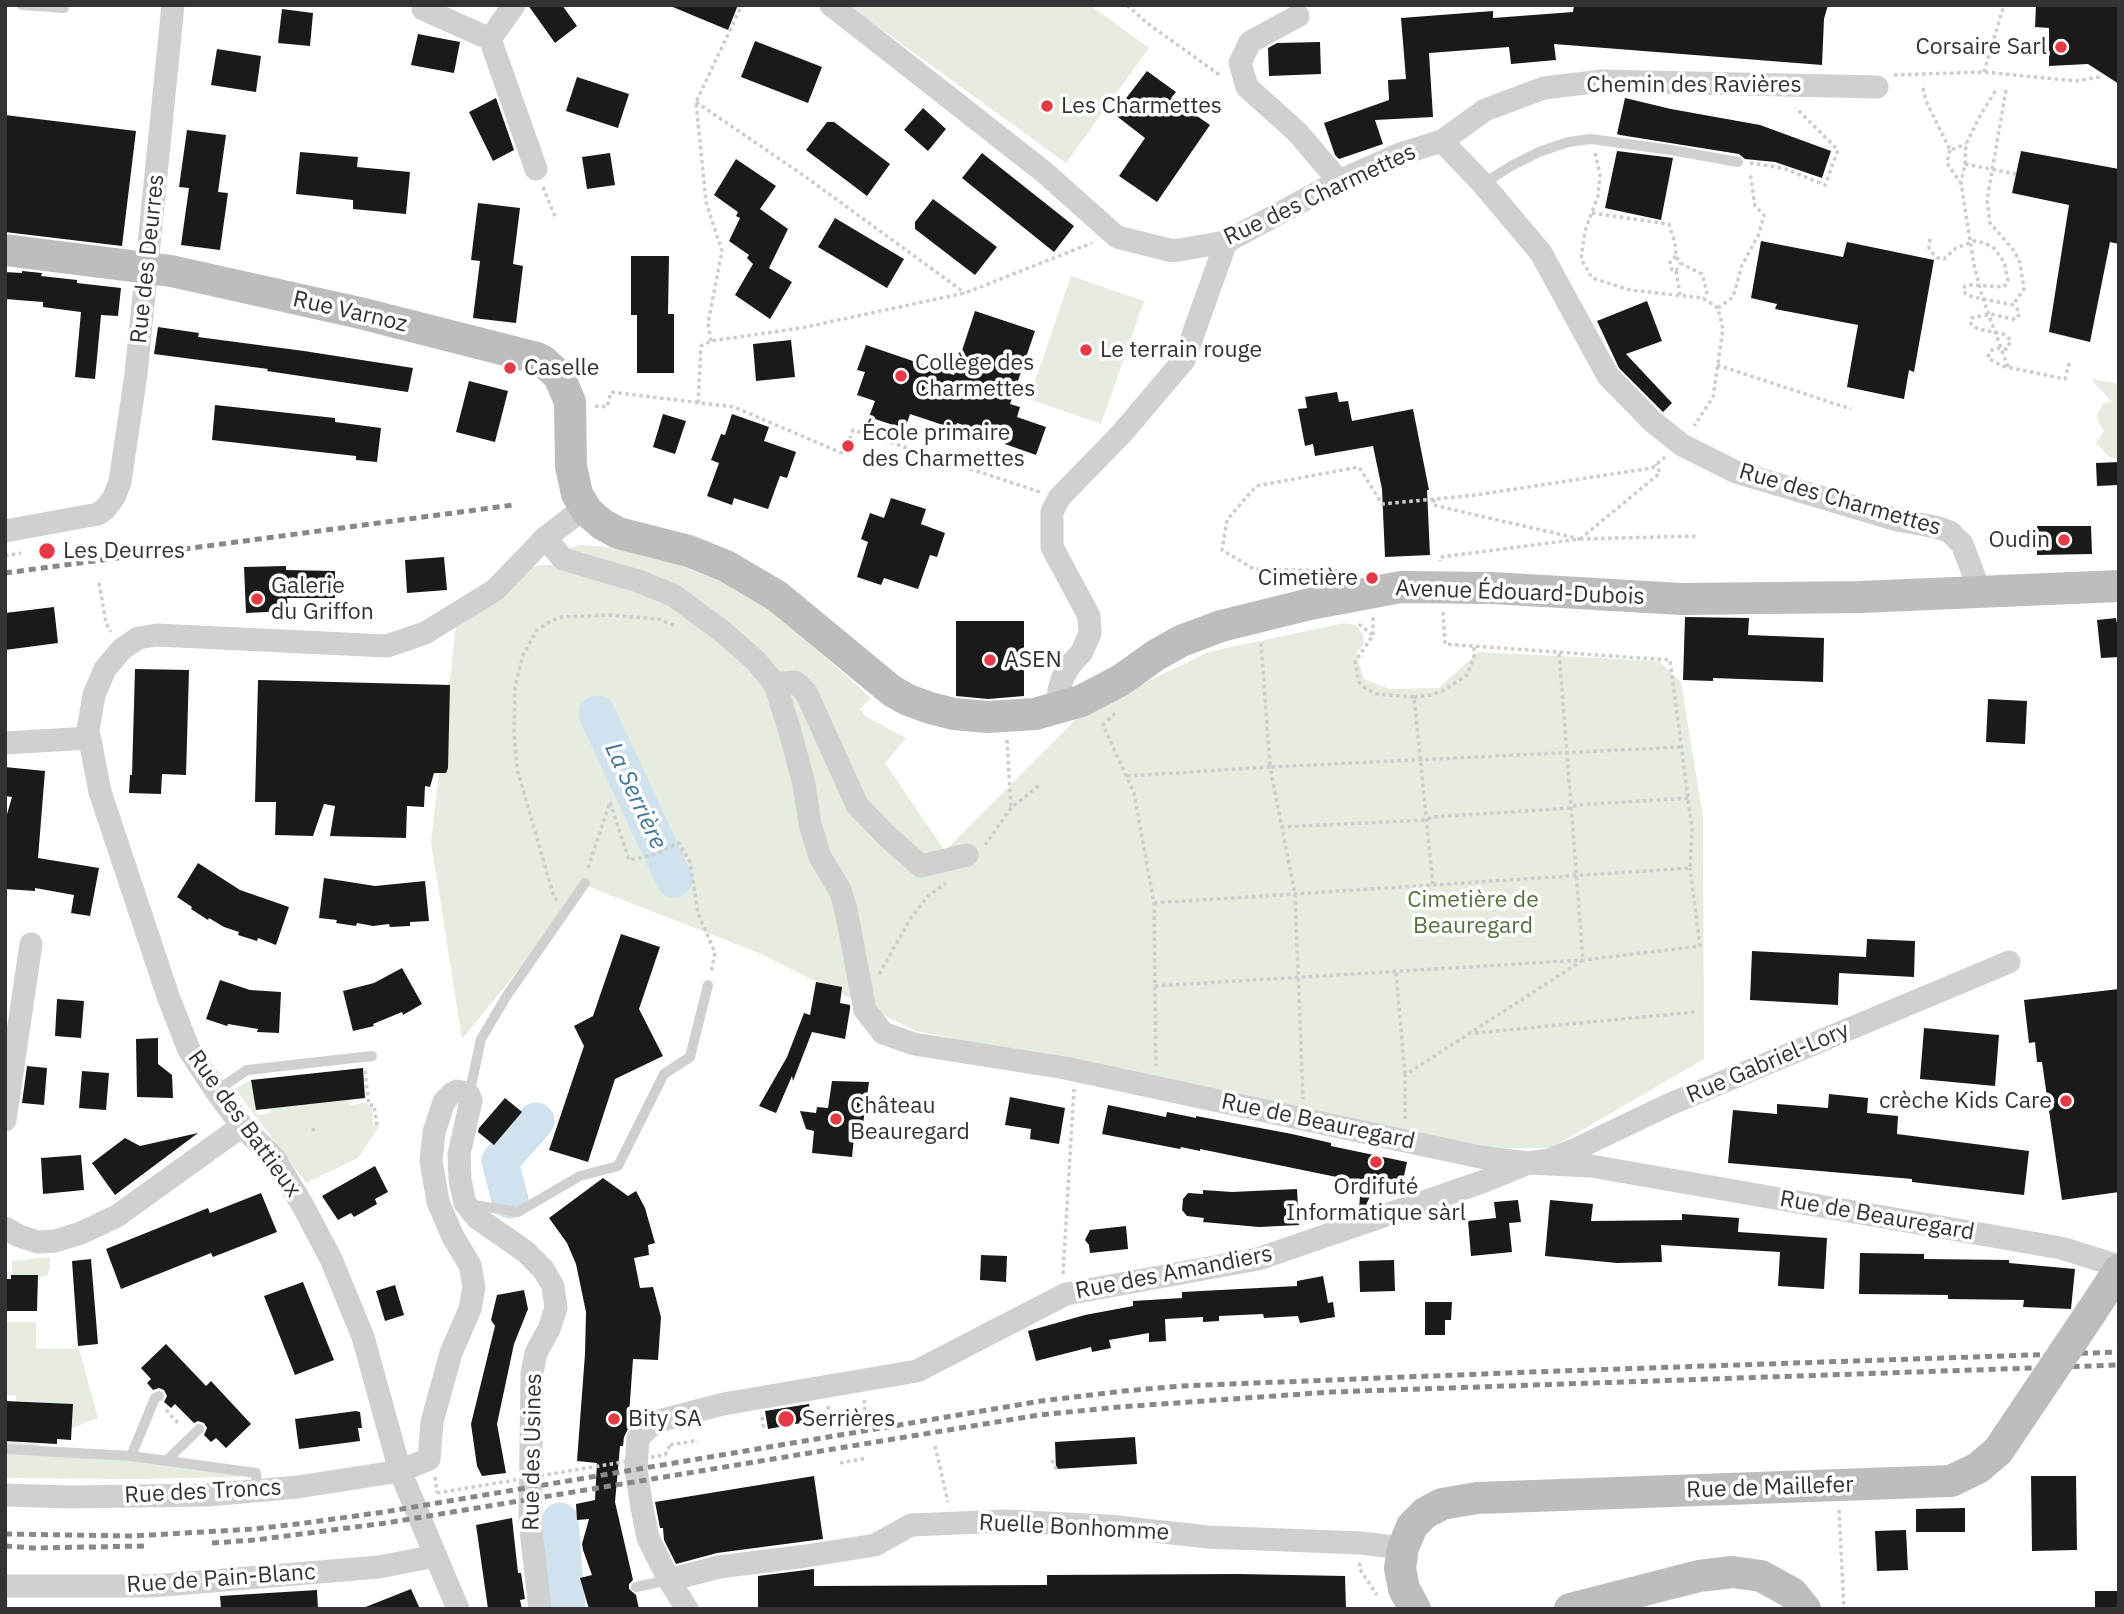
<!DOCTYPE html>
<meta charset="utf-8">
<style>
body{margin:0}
#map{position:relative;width:2124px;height:1614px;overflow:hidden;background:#fff;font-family:"IBM Plex Sans",sans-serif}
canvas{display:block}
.frame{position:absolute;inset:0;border:7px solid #333;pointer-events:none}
</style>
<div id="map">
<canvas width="2124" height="1614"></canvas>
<div class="frame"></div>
</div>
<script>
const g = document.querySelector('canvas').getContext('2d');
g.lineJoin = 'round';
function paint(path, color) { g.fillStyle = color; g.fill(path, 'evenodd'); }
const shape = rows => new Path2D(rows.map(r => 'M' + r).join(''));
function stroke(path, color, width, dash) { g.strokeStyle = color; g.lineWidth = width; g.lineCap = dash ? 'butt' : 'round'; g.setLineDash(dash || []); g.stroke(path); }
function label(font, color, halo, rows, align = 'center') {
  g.font = font + ' "IBM Plex Sans",sans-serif'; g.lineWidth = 7; g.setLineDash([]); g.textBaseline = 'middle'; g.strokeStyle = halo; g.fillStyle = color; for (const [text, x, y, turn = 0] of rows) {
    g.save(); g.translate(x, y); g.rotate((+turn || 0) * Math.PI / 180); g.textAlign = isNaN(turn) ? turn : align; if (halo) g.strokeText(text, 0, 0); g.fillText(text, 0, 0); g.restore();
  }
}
const green = shape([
 [848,5,1090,5,1149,48,1066,163],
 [1071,276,1144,301,1101,424,1029,399],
 [2091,379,2119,384,2119,459,2109,457,2096,443,2104,431,2099,423,2097,415,2104,403,2112,402],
 [580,545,599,546,656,557,697,570,753,593,871,698,860,709,865,716,906,738,885,763,945,851,1081,714,1208,652,1344,623,1356,625,1363,635,1364,644,1356,653,1364,679,1390,689,1439,688,1478,652,1659,661,1681,682,1703,816,1704,1059,1551,1148,1484,1148,916,1031,759,953,587,886,462,1039,431,842,456,626,530,568,540,565,556,565,563,550],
 [251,1080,257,1115,271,1113,271,1108,350,1100,350,1105,365,1103,372,1107,373,1125,380,1125,358,1158,306,1183,235,1089],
 [50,1257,50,1269,47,1275,38,1278,37,1275,12,1275,12,1261],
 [5,1322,36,1322,36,1349,79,1349,98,1418,72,1428,73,1404,16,1401,16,1395,5,1395],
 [6,1430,22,1437,22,1443,39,1444,39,1451,256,1473,238,1477,138,1479,5,1478]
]);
const river = shape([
 [597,714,674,879],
 [510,1200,500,1161,536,1121],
 [560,1521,567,1609]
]);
const building = shape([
 [528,5,562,5,577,26,555,43],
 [668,5,738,5,728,30],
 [1574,5,1828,5,1824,19,1822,65,1554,44,1556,60,1511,64,1509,47,1429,53,1433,117,1375,120,1383,144,1339,159,1335,155,1324,123,1389,100,1388,80,1406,79,1401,18,1493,11,1493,18,1573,12],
 [2036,5,2119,5,2119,84,2088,64,2049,66,2049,28,2035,27],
 [282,9,313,13,310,46,278,43],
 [418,34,460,42,454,73,411,65],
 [755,41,822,67,808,103,741,77],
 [1320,42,1321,74,1269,76,1268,48,1277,43],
 [217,49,261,56,256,92,211,85],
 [1147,71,1176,92,1171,98,1210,125,1157,202,1119,176,1145,138,1114,114],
 [577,77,629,94,618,128,566,111],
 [496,98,514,150,493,161,469,112],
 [1625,98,1671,109,1760,125,1831,151,1822,178,1775,162,1745,159,1739,154,1620,135,1617,134],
 [923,108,946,129,928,151,904,130],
 [5,115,136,131,122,246,5,232],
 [827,122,834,122,890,164,867,196,806,150],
 [187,130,226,135,218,192,228,193,220,250,181,245,189,188,179,187],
 [1617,151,1673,158,1661,220,1605,208],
 [2021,151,2119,169,2119,244,2110,242,2090,342,2049,332,2069,205,2012,193],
 [300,152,358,157,357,167,410,172,406,214,353,209,353,200,296,194],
 [610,153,615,185,587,189,582,157],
 [982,153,1074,226,1054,252,962,178],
 [736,159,776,186,760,209,788,229,769,268,792,282,770,319,735,295,753,264,747,258,749,255,729,241,740,218,736,216,738,212,714,195],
 [933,199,997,247,975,275,915,229,915,222],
 [478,203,520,208,513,264,523,266,516,323,473,318,480,261,471,260],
 [835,218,904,259,887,288,818,247],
 [1761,241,1843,257,1847,242,1934,260,1914,372,1909,370,1904,399,1847,387,1858,325,1775,309,1777,304,1751,298],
 [631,256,669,256,668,314,674,314,674,373,637,373,637,315,631,315],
 [22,271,42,273,41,276,77,280,77,283,121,288,118,316,101,315,95,379,75,377,81,312,43,307,43,302,5,299,5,272,22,273],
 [1647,301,1662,341,1626,354,1672,403,1663,412,1619,368,1597,321],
 [975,311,1035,331,1010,404,1020,407,1017,417,1046,427,1036,455,1005,444,1005,442,1001,441,1002,438,957,423,955,429,910,414,905,429,869,417,875,401,857,395,865,372,857,370,866,345,954,375],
 [158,327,199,333,198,337,304,351,413,368,408,392,267,371,268,369,154,354],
 [791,340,795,377,756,381,753,344],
 [469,381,508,391,495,442,456,432],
 [1337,392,1339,402,1348,401,1352,421,1413,409,1429,490,1427,490,1430,555,1385,557,1382,489,1373,446,1315,456,1313,444,1305,446,1298,409,1307,408,1305,397],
 [215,405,335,418,335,422,381,428,377,462,356,460,356,456,212,440],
 [663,414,686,421,675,454,653,447],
 [732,414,769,427,764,441,796,452,787,478,780,476,768,509,734,498,732,505,707,496,719,463,711,460,721,434,725,435],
 [2119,462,2119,485,2097,486,2096,463],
 [891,498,926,509,921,524,945,533,937,557,930,555,918,589,884,578,881,585,857,577,868,542,861,539,870,513,884,518],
 [2037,526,2091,526,2092,554,2037,555],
 [444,557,447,590,407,593,405,560],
 [286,566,286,570,335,571,335,598,287,598,288,611,246,613,244,567],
 [54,607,58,643,5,650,5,613],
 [1685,617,1749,618,1748,635,1824,638,1823,682,1713,678,1713,681,1683,680],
 [2116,618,2119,635,2119,657,2101,658,2097,620],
 [956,621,1024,621,1024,696,988,699,956,696],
 [135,669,189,670,186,775,162,774,161,794,129,793,130,775,132,775],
 [258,680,450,685,448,768,446,773,434,773,430,787,425,786,424,807,407,806,406,838,330,836,335,806,324,804,313,836,275,835,276,802,255,802],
 [1988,699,2027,701,2025,744,1986,742],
 [5,767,45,771,38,858,99,868,90,916,71,913,74,895,35,888,35,891,5,889,5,821,12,797,5,796],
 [198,863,240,890,289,907,276,945,258,938,257,941,238,935,239,932,224,927,209,918,208,920,191,909,192,907,177,897],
 [324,878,375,886,425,881,429,921,410,922,410,926,390,927,389,924,373,926,357,923,356,926,336,923,337,920,319,918],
 [621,934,660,947,639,1009,663,1056,615,1079,588,1162,549,1150,584,1046,574,1026,593,1016],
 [1867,939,1915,941,1914,977,1839,973,1838,1005,1750,1000,1752,951,1866,957],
 [402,968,422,1004,403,1015,402,1012,373,1024,374,1026,353,1031,343,991,374,983],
 [220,980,250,990,281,992,279,1033,257,1032,258,1029,228,1024,227,1026,206,1019],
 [816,982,842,987,840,1003,850,1005,850,1009,845,1039,812,1032,793,1081,792,1076,776,1113,759,1106,787,1057,804,1013,810,1015],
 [2119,989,2119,1192,2062,1200,2042,1062,2037,1062,2035,1042,2029,1043,2024,1000],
 [57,999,84,1001,81,1038,55,1036],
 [1924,1028,1999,1035,1995,1086,1920,1079],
 [158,1038,158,1064,172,1075,173,1098,137,1097,136,1039],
 [27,1066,47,1068,44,1105,22,1103],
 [363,1068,365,1098,256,1110,251,1080],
 [82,1071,109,1073,106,1110,79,1108],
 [832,1081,869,1082,861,1138,854,1137,852,1157,812,1153,814,1131,806,1129,800,1111,816,1113,817,1107,828,1108],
 [1829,1094,1868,1098,1867,1113,1898,1116,1897,1134,2029,1151,2024,1195,1912,1182,1912,1179,1728,1163,1733,1110,1777,1114,1777,1104,1828,1108],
 [1010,1097,1065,1108,1059,1144,1030,1139,1031,1129,1005,1125],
 [505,1098,522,1112,494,1145,478,1132,479,1128],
 [1108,1105,1166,1117,1167,1112,1196,1118,1196,1116,1292,1134,1331,1143,1331,1146,1407,1162,1400,1194,1373,1190,1365,1207,1359,1210,1361,1182,1200,1149,1200,1151,1181,1147,1180,1149,1102,1134],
 [198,1133,115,1195,92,1163,125,1138,140,1146],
 [81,1155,84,1190,43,1194,41,1158],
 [375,1166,388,1192,375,1199,377,1204,354,1217,351,1213,338,1220,322,1196],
 [603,1178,628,1196,636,1191,645,1208,655,1243,648,1245,649,1255,634,1258,640,1288,653,1287,661,1317,658,1360,633,1359,628,1429,624,1437,623,1446,620,1446,615,1502,633,1580,629,1584,629,1589,636,1595,639,1609,589,1609,580,1578,592,1575,583,1550,582,1544,589,1519,577,1520,576,1504,595,1500,597,1463,577,1461,585,1354,586,1312,576,1264,567,1243,549,1218],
 [1297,1189,1299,1225,1259,1227,1203,1222,1204,1218,1187,1216,1182,1210,1183,1199,1188,1193,1203,1194,1203,1190,1232,1192],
 [261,1193,277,1232,213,1257,211,1253,121,1289,106,1249,208,1208,210,1213],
 [1518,1200,1521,1222,1509,1223,1512,1252,1471,1256,1468,1221,1496,1218,1494,1202],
 [1550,1200,1593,1204,1591,1221,1682,1220,1682,1214,1739,1218,1738,1232,1827,1238,1824,1289,1778,1286,1780,1252,1661,1245,1662,1262,1617,1263,1545,1256],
 [1126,1226,1128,1249,1090,1253,1089,1245,1085,1240,1090,1230],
 [1860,1253,1924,1254,1924,1259,2009,1260,2009,1263,2075,1269,2071,1309,2023,1307,2024,1300,1948,1299,1948,1295,1859,1294],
 [981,1255,1007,1256,1006,1282,980,1280],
 [91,1259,98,1344,78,1346,72,1261],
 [1394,1260,1395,1291,1360,1292,1359,1261],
 [11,1275,38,1275,37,1311,5,1311,5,1279,11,1279],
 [1323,1276,1328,1303,1333,1302,1335,1317,1300,1323,1298,1316,1264,1318,1263,1314,1219,1316,1219,1321,1203,1322,1203,1317,1165,1319,1166,1341,1149,1342,1149,1333,1109,1340,1111,1348,1092,1352,1091,1347,1036,1361,1028,1331,1085,1315,1133,1306,1133,1301,1182,1298,1182,1292,1297,1286,1297,1281],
 [303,1282,334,1360,295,1375,264,1296],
 [395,1285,404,1315,385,1321,376,1291],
 [524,1290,528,1309,514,1344,497,1424,506,1473,482,1476,477,1466,471,1424,495,1326,491,1320,497,1295],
 [1425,1302,1452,1302,1451,1320,1445,1320,1445,1335,1425,1335],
 [166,1344,206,1386,211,1381,251,1424,226,1448,216,1438,211,1442,204,1435,207,1428,204,1423,198,1421,194,1423,175,1404,171,1408,164,1402,167,1396,164,1390,159,1388,153,1390,147,1383,151,1379,141,1368],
 [5,1401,73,1404,71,1440,57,1439,57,1444,5,1441],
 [809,1404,812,1421,768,1429,765,1411],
 [356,1411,360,1412,362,1428,358,1428,360,1441,299,1449,295,1419],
 [1135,1437,1137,1464,1056,1469,1055,1442],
 [814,1476,823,1539,717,1553,676,1564,664,1540,663,1528,660,1528,655,1502],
 [2031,1476,2076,1476,2077,1550,2032,1551],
 [1965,1508,1965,1532,1916,1532,1916,1509],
 [512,1518,518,1573,521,1573,525,1599,520,1600,522,1609,488,1609,476,1525],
 [1906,1530,1908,1570,1877,1571,1875,1531],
 [814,1569,814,1586,1047,1585,1047,1575,1238,1574,1345,1576,1346,1609,758,1609,758,1576],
 [411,1589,420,1609,363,1609,363,1608],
 [317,1590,318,1609,221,1609,220,1596],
 [2095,1591,2119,1591,2119,1609,2095,1609]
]);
const path = shape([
 [1127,5,1147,23,1221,76],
 [1984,72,2004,5],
 [1894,75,1984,72,2076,81,2099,77,2102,73],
 [1923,88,1926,101,1950,150,1966,144],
 [2006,90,1987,200,1990,223,2015,252,2020,263,2024,289,2013,305],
 [696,102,803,175,965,293],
 [1950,150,1947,163,1960,182],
 [1595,153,1600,174,1598,196,1585,231,1581,259,1592,278,1630,290,1703,298,1718,308,1723,329,1713,397,1694,426],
 [1750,163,1783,168,1825,185,1838,150,1796,108],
 [1965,164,1966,144,1981,114,1996,90],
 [543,187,556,219],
 [1592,213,1669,224,1675,243,1676,256,1680,263,1702,274,1707,292,1703,298],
 [1930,239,1929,248,1934,255,1938,258,1944,259,1956,248,1974,241,1985,243,1995,249,2004,262,2008,281,2004,287,1970,285,1965,286,1963,290,1966,294,1973,297,2013,305,2019,311,2018,318,2013,319,1990,314,1971,318,1971,324,1978,329,2003,334,2011,340,2007,349,1996,348,1989,352,1988,358,2002,366,2065,379,2070,360],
 [1676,256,1670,262,1672,270,1676,271,1680,263],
 [1676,271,1680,295],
 [1718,308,1733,297,1742,265,1759,234,1764,215,1755,206,1750,172],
 [711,341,708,323,722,251,706,202,696,102,742,5],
 [1717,365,1851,409],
 [2008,367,1983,299,1974,265,1961,183,1965,164,2016,174],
 [698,403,701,346,711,341,801,328,965,293,1092,243],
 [595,406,607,407,611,392,734,407,844,454,853,430,1040,492],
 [1434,499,1433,505,1580,539,1440,557,1440,561],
 [1580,539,1697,536],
 [1580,539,1660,473,1656,464],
 [5,556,21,553],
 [1337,571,1254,569,1222,550,1227,520,1256,486,1359,467,1382,504,1476,495,1652,468,1665,457],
 [99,583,106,623,111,632],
 [1373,635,1373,616],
 [1261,643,1270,767,1681,747],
 [1414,697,1431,695,1444,690,1467,675,1474,657,1474,646],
 [1115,713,1103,725,1134,793,1154,903,1156,1066],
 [1007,740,1011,808],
 [1127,776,1270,767,1295,894,1303,1099],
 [1281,827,1426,820,1432,817,1572,808,1576,805,1689,798],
 [985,845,1011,808,1041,784],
 [588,868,610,802,629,860,650,856,679,843,690,862,698,913,715,953,711,973],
 [1433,885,1690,868,1692,829,1670,660,1445,644,1443,612],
 [557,901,554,897,517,769,514,730,515,687,523,655,537,630,549,622,562,617,608,615,658,619,676,626],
 [1154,903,1433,885,1414,697,1376,694,1365,688,1359,682,1355,662,1373,635,1356,622],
 [1396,973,1405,1075],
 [879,974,911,918,928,896,946,883],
 [1155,986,1583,960,1700,946,1690,868],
 [1475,1033,1695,1012],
 [365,1071,369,1105,374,1105,377,1125],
 [1405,1119,1405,1075,1583,960,1559,652],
 [313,1128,314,1134],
 [1063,1274,1074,1089],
 [864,1400,865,1411],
 [828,1406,830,1417],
 [166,1410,180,1425],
 [762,1417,764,1431],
 [833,1421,861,1416],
 [670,1445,694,1441,698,1443],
 [935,1446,948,1502],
 [1052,1460,1057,1471],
 [840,1463,867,1458],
 [435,1477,437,1493],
 [1839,1510,1844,1609],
 [1360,1563,1359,1568,1377,1595]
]);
const lane = shape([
 [22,5,64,8],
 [1483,184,1511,166,1539,152,1568,142,1591,139,1671,150,1738,162],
 [216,1091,247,1070,372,1056],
 [469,1095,481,1039,506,997,585,883],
 [468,1204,518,1212,580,1176,618,1166,664,1074,690,1057,708,985],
 [5,1449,131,1456,256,1473,257,1491],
 [131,1456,155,1398,159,1396],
 [166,1461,199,1429],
 [636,1587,669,1580]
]);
const street = shape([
 [423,5,423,9,490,39,536,169],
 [831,5,1044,172,1117,237,1173,251,1226,242,1339,181,1400,154,1442,141,1483,184,1541,253,1608,376,1652,421,1682,445,1736,472,1897,520,1936,527,1950,532,1962,544,1981,594],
 [1298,16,1250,42,1240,63,1247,87,1297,132,1339,181],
 [490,39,514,5],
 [1442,141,1485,110,1544,88,1602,81,1877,87],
 [5,531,98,514,106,508,114,497,120,482,136,374,173,5],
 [545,538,563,559,638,581,673,595,722,631,756,661,775,684,789,728,804,784,810,824,820,857,840,890,846,910,865,1010,883,1033,914,1044,1065,1068,1480,1157,1528,1163,1591,1166,2061,1248,2119,1266],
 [775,684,795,682,806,692,857,805,888,837,921,866,967,855],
 [1058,708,1059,690,1063,677,1071,664,1082,652,1090,633,1089,616,1052,547,1052,512,1059,498,1123,432,1184,360,1226,242],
 [5,743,89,738],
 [5,1120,31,944],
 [5,1228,19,1236,38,1242,55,1241,81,1233,117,1216,242,1126],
 [5,1495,70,1497,208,1495,298,1487,400,1471,429,1459,432,1422,451,1353,470,1309,474,1287,470,1265,453,1237,438,1202,431,1161,434,1132,444,1102,451,1094,457,1091,463,1092,469,1095,471,1101,459,1154,460,1180,465,1203,476,1217,526,1252,543,1269,553,1286,556,1308,549,1329,536,1353,532,1373,530,1522,540,1609],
 [669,1580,719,1567,806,1556,875,1545,911,1525,1007,1521,1108,1526,1208,1537,1361,1543,1403,1548],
 [5,1586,152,1586,379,1567,435,1556],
 [458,1609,400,1471,363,1337,331,1259,302,1204,274,1158,242,1126,216,1091,189,1050,168,996,100,792,88,730,94,695,105,669,122,649,138,638,157,635,387,646,425,633,495,590,545,538,575,515,587,511],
 [687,1609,669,1580,648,1538,642,1508,636,1470,638,1438,655,1422,723,1404,917,1371,1066,1294,1258,1259,1482,1182,1528,1163,1549,1160,1574,1150,1668,1105,2009,962]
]);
const secondary = shape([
 [5,250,171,271,360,313,537,358,543,361,559,376,570,402,571,466,577,494,587,511,602,524,618,533,689,551,726,566,777,596,892,691,908,700,930,708,954,714,988,717,1035,714,1081,701,1121,680,1156,655,1181,641,1221,626,1310,604,1401,587,1492,588,1681,599,1860,597,2119,586],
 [2090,1314,2119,1270],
 [1415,1609,1404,1589,1400,1568,1403,1548,1412,1526,1425,1513,1442,1504,1477,1498,1951,1481,1978,1468,1998,1451],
 [1570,1609,1699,1576,1732,1572,1761,1576,1792,1593,1805,1609]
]);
const rail = shape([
 [5,573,513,505],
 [5,1534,133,1536,254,1529,305,1523,384,1512,1041,1401,1124,1391,1181,1386,1531,1372,2119,1352],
 [212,1543,255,1540,386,1523,1039,1415,1119,1407,1331,1392,2119,1365],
 [5,1546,34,1548,145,1546]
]);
const pathBridge = shape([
 [437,1493,665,1455,670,1445]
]);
const secondaryBridge = shape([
 [1998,1451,2090,1314]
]);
const markers = [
 [2061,47,7,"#e63946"],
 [1047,106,7,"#e63946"],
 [1086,350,7,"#e63946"],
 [510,368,7,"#e63946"],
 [901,376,7,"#e63946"],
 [848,446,7,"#e63946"],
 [2064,540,7,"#e63946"],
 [47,551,9,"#e63946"],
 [1372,578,7,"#e63946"],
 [257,599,7,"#e63946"],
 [990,660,7,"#e63946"],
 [2066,1101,7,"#e63946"],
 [836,1119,7,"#e63946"],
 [1376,1162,7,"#e63946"],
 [614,1419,7,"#e63946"],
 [786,1419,9,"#e63946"]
];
const poiNames = [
 ["Corsaire Sarl",2047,47,"right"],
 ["Les Charmettes",1061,106],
 ["Le terrain rouge",1100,350],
 ["Collège des",915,363],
 ["Charmettes",915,389],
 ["Caselle",524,368],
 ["École primaire",862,433],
 ["des Charmettes",862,459],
 ["Oudin",2050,540,"right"],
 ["Les Deurres",63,551],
 ["Cimetière",1358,578,"right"],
 ["Galerie",271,586],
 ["du Griffon",271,612],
 ["ASEN",1004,660],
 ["crèche Kids Care",2052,1101,"right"],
 ["Château",850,1106],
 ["Beauregard",850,1132],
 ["Ordifuté",1376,1187,"center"],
 ["Informatique sàrl",1376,1213,"center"],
 ["Bity SA",628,1419],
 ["Serrières",802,1419]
];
const streetNames = [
 ["Chemin des Ravières",1694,85],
 ["Rue des Charmettes",1320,195,-25],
 ["Rue des Deurres",148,259,-84],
 ["Rue Varnoz",350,312,13],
 ["Rue des Charmettes",1840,500,16],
 ["Avenue Édouard-Dubois",1520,593,2],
 ["Rue Gabriel-Lory",1768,1063,-23],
 ["Rue de Beauregard",1318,1122,12],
 ["Rue des Battieux",244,1124,54],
 ["Rue de Beauregard",1877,1216,10],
 ["Rue des Amandiers",1174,1273,-11],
 ["Rue des Usines",533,1452,-89],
 ["Rue de Maillefer",1770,1488,-2],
 ["Rue des Troncs",203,1492,-3],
 ["Ruelle Bonhomme",1074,1528,3],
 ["Rue de Pain-Blanc",221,1579,-4]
];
const parkNames = [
 ["Cimetière de",1473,900],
 ["Beauregard",1473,926]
];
const waterNames = [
 ["La Serrière",635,796,65]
];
paint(green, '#e6ecdf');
stroke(river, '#cfe2ee', 37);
paint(building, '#1a1a1a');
stroke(path, '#cdcdcd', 3.5, [3.5, 3.5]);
stroke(lane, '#d0d0d0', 10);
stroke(street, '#d0d0d0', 23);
stroke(secondary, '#bdbdbd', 32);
stroke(rail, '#888', 5, [7, 5]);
stroke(pathBridge, '#cdcdcd', 3.5, [3.5, 3.5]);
stroke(secondaryBridge, '#bdbdbd', 32);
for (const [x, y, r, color] of markers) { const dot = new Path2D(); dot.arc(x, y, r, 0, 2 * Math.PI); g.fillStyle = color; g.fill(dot); stroke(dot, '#fff', 2.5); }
label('23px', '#333', '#fff', poiNames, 'left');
label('23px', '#333', '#fff', streetNames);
label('23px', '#56703f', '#fff', parkNames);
label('italic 24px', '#3f7597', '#fff', waterNames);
</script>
